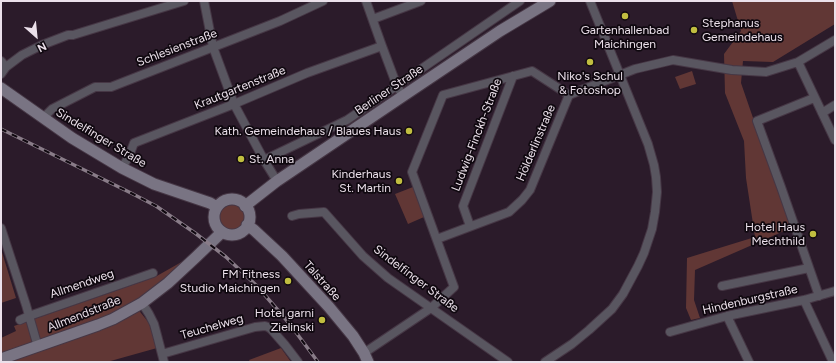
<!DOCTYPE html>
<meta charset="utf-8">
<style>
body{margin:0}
#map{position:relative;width:836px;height:363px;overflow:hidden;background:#2b1b2a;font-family:Figtree,sans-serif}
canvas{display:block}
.frame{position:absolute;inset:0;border:2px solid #ebe0ea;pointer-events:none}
.north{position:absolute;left:16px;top:16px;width:40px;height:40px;-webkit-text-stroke:3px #0f080f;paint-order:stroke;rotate:153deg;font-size:11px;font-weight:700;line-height:16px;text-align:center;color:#ebe0ea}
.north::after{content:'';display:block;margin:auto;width:14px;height:18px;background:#ebe0ea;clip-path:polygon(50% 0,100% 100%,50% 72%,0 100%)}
</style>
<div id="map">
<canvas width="836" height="363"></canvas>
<div class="frame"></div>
<div class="north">N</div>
</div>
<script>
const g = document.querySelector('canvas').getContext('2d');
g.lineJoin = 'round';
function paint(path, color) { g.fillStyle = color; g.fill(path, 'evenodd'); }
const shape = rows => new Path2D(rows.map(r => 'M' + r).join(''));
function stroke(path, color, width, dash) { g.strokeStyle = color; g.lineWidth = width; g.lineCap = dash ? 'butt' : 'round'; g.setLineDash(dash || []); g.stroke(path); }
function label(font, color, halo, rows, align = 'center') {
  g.font = font + ' Figtree,sans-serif'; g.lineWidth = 3.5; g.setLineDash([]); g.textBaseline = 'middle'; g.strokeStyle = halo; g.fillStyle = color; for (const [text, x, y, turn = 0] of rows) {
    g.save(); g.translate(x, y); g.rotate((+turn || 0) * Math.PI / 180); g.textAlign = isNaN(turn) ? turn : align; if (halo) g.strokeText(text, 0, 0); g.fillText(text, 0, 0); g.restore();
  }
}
const green = shape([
 [732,1,835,1,835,24,773,62,743,61,741,83,791,228,695,270,694,300,700,318,691,320,686,308,687,258,755,237,746,178,744,141,725,93,724,54,741,31],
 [692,71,696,84,680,89,675,77],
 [413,187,424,217,408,224,395,194],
 '219 217a13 13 0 1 1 26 0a13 13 0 1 1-26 0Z',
 [1,249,16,298,1,303],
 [185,260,163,281,133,303,149,323,157,348,107,362,1,362,1,338,16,331,14,326,155,277],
 [281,348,291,362,250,362,249,360]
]);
const street = shape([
 [204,1,213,47,234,104,264,160,277,181],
 [366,1,382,46,397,86,403,96],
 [373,19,421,1],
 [1,61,6,67],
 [798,62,835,140],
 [1,74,6,67,22,55,42,45,68,35,73,35,184,1],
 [814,98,757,121,781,187,819,296],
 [822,113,835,105],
 [43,118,52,109,95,87,111,87,280,21,323,1],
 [264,160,347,120,520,1],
 [122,168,129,156,134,143,234,104,307,73,382,46],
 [292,216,299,214,324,212,363,256,388,278,508,362],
 [470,226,463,206,513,76],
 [1,228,26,305,38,347],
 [437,239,509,212,522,200,530,190,569,95],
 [722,286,809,268],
 [804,300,833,362],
 [142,303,149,314,154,324,157,335,164,362],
 [727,316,749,362],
 [20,320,29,316,153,273],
 [670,332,727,316,804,300,835,291],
 [364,353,431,308,454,287,412,172,443,95,532,71,569,95,635,69,673,60,732,70,766,72,798,62,835,40],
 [162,354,255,327,265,326,268,327,271,329,285,345,298,362],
 [545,362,572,344,589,330,612,309,623,294,638,266,644,253,652,229,655,212,657,192,656,177,654,165,648,144,590,1]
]);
const secondary = shape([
 [1,88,72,138,122,168,154,184,210,203,217,207],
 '214 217a18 18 0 1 1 36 0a18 18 0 1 1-36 0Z',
 [245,206,277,181,403,96,500,31,550,1],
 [247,225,254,230,282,256,329,307,353,336,364,353,368,362],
 [1,359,98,325,113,319,142,303,168,283,196,257,222,232]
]);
const rail = shape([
 [1,129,131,193,156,206,195,233,226,257,257,286,289,323,318,362]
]);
const markers = [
 [625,16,4,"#c1be40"],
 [694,30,4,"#c1be40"],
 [590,62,4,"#c1be40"],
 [409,131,4,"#c1be40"],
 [241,159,4,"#c1be40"],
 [399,181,4,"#c1be40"],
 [813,234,4,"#c1be40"],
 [288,281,4,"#c1be40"],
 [322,320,4,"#c1be40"]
];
const poiNames = [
 ["Stephanus",702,23,"left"],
 ["Gemeindehaus",702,37,"left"],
 ["Gartenhallenbad",625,30,"center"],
 ["Maichingen",625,44,"center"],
 ["Niko's Schul",590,76,"center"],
 ["& Fotoshop",590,90,"center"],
 ["Kath. Gemeindehaus / Blaues Haus",401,131],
 ["St. Anna",249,159,"left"],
 ["Kinderhaus",391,174],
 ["St. Martin",391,188],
 ["Hotel Haus",805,227],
 ["Mechthild",805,241],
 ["FM Fitness",280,274],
 ["Studio Maichingen",280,288],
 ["Hotel garni",314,313],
 ["Zielinski",314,327]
];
const streetNames = [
 ["Schlesienstraße",177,48,-21],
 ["Krautgartenstraße",240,88,-22],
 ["Berliner Straße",389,90,-34],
 ["Ludwig-Finckh-Straße",477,135,-69],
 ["Sindelfinger Straße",101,138,31],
 ["Hölderlinstraße",536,143,-67],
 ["Sindelfinger Straße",416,279,37],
 ["Talstraße",322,281,48],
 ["Allmendweg",82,284,-19],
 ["Hindenburgstraße",750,300,-13],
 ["Allmendstraße",84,314,-22],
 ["Teuchelweg",212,327,-16]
];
paint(green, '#613735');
stroke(street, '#463745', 10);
stroke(secondary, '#463745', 13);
stroke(street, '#595660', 8);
stroke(secondary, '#797483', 11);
stroke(rail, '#897c88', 3.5);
stroke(rail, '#0f080f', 2, [6]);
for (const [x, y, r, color] of markers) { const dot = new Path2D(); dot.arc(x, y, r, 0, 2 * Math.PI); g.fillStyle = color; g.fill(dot); stroke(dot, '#0f080f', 1.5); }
label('12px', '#ebe0ea', '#0f080f', poiNames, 'right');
label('12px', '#ebe0ea', '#0f080f', streetNames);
</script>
